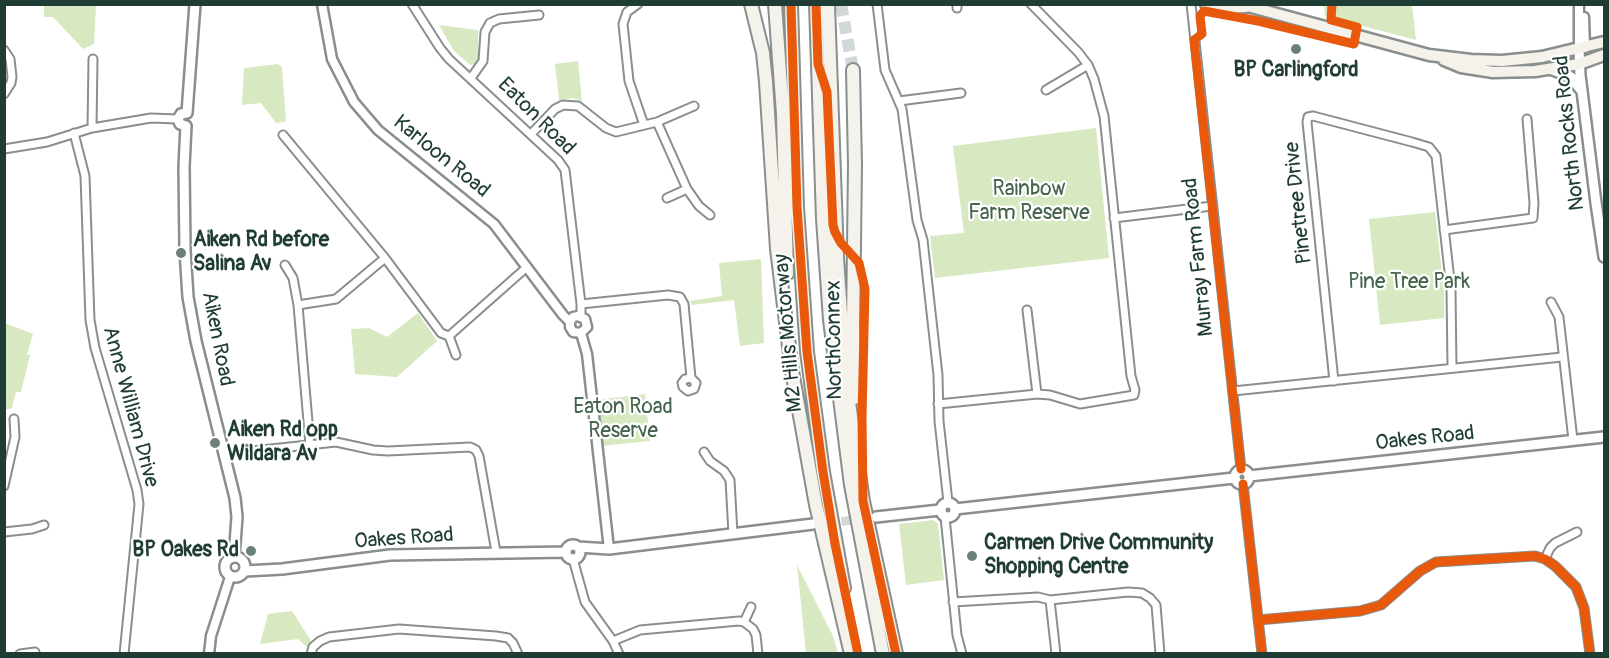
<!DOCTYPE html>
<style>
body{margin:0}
#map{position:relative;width:1609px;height:658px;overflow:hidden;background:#fff;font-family:Pangolin,sans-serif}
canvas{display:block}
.frame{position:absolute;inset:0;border:6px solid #1f3d34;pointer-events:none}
</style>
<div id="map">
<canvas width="1609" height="658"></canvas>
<div class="frame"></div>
</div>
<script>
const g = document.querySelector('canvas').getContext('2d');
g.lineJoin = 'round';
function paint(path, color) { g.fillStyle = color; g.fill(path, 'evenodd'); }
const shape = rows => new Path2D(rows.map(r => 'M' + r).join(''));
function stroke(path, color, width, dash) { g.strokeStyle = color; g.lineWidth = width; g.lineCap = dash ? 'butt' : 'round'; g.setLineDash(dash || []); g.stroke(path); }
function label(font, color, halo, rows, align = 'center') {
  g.font = font + ' Pangolin,sans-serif'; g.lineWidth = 4.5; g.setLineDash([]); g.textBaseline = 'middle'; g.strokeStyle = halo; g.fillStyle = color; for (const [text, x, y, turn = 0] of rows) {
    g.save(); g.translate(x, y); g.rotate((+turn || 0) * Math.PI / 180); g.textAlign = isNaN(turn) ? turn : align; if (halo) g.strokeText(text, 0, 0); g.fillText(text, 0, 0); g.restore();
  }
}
const green = shape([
 [44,5,96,5,94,44,83,49,53,17,44,17],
 [1324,5,1412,5,1416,40,1325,16],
 [439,25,478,30,478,59,475,64,470,65,454,51],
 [578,61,582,101,573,98,559,100,555,64],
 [278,64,282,67,286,121,276,123,261,103,242,105,244,68],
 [1096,128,1109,258,935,278,930,236,964,233,953,146],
 [1435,212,1444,291,1444,318,1380,325,1369,219],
 [761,259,764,343,740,346,734,300,692,305,690,301,722,296,719,263],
 [418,313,437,341,397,377,355,374,351,329,369,328,387,337],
 [5,323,33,334,27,355,30,355,21,392,16,392,12,408,5,410],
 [645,394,650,441,602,446,597,400],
 [933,520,938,524,944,580,906,585,899,524],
 [797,565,833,636,838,653,806,653],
 [292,611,311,641,307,647,298,639,260,644,268,614]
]);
const secondaryTunnel = shape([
 [828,523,862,519]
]);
const motorwayTunnel = shape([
 [841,4,853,70]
]);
const minor = shape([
 [412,4,440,48,449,59,558,160,565,170,581,304,581,316],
 [638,4,627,12,623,24,629,81,644,125],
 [877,4,885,70,902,109,917,220,923,240,938,375,939,421,948,502],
 [957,4,957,8],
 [1191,4,1241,469],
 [4,50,10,59,12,77,11,83,4,94],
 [471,78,483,61,485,32,490,23,499,19,539,15],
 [1046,90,1088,65],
 [899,101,961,93],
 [657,122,687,189,699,206,710,215],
 [92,128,93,59],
 [74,133,85,176,90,320,95,348,137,490,139,504,124,654],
 [531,134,555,109,563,105,578,106,606,128,616,132,657,122,694,106],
 [283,135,385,258,441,333,449,336,456,355],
 [4,149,47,142,92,128,151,118,178,119],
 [667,198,687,189],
 [1114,218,1212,206],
 [1444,230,1533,218,1534,203,1527,119],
 [285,265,293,278,298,305,310,445],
 [1551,302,1559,317,1573,440],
 [581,304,668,295,680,297,684,304,691,378,696,383,694,389,688,391,683,387,682,383,685,379,691,378],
 [298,305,336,299,385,258],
 [1027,310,1037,394],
 [449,336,527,267],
 [1334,381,1307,122,1308,117,1313,116,1412,142,1429,147,1436,156,1451,289,1452,368],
 [1233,391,1562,357],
 [938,404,1037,394,1050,395,1080,404,1134,395,1135,390,1131,376,1104,116,1094,79,1088,65,1078,52,1031,4],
 [704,452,710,461,724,471,730,480,733,534],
 [224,454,336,442,373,450,388,451,470,447,476,450,479,456,496,552],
 [1243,484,1262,654],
 [4,486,15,437,14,419],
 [945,517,957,635,962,654],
 [4,532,32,529,44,525],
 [573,559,585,602,613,641,619,654],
 [1545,559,1550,548,1555,543,1577,532],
 [1050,600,1056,654],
 [953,602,1038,597,1050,600,1128,592,1142,593,1150,598,1156,605,1160,654],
 [1258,620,1360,611,1381,605,1420,571,1436,562,1535,556,1545,559,1555,566,1576,587,1584,608,1590,654],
 [744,622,751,607],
 [613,641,640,630,739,621,744,622,753,629,756,635,758,654],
 [20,654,35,652],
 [311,654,313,647,320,641,329,637,399,629,496,636,508,638,513,643,518,654]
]);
const tertiary = shape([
 [322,4,332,59,354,102,378,130,494,224,563,315,570,322],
 [1584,17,1585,48],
 [1579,49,1579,4],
 [570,322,573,317,578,316,585,319,587,327,581,333],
 [570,322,570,327,573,332,581,333],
 [581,333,587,354,609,549],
 [209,654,211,636,230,577]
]);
const secondary = shape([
 [1579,49,1580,75,1596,203,1604,257],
 [1550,69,1571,77,1580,89],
 [187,113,195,4],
 [186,126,184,167,185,250,188,297,196,341,235,498,237,517,234,557],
 [186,126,180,124,178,119,181,114,187,113],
 '1235 477a7 7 0 1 1 14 0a7 7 0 1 1-14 0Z',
 [1249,476,1604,437],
 '941 510a7 7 0 1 1 14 0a7 7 0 1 1-14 0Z',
 [955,509,1234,478],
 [876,517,940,510],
 '566 552a7 7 0 1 1 14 0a7 7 0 1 1-14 0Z',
 [578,547,609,549,813,524],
 '225 567a10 10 0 1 1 20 0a10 10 0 1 1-20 0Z',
 [245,571,282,569,390,555,566,552]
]);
const trunk = shape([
 [1206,4,1227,8,1246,7],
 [1240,4,1429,55,1471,60,1502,61,1542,57,1604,42],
 [1444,60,1461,67,1493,72,1535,71,1579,64,1604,55]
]);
const motorway = shape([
 [751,4,763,53,766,82,777,249,792,371,816,505,851,654],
 [775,4,783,114,787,274],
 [791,4,797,207,807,352,823,472,844,588],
 [816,4,823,219,830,320,851,485,883,654],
 [828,4,837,258,846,381,863,501,896,654],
 [853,70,855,165,853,326,855,398]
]);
const cycleway = shape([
 [791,4,797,207,807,352,823,472,835,544,858,654],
 [816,4,818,64,827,92,833,225,835,232,841,243,859,263,865,289,862,417,863,501,896,654],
 [1241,469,1194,40,1202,34,1200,16,1204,11,1258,21,1354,44,1357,27,1331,20,1332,4],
 [1243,484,1262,654],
 [1258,620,1360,611,1381,605,1420,571,1436,562,1535,556,1545,559,1555,566,1576,587,1584,608,1590,654]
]);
const markers = [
 [1296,49,6,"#6d817b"],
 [181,253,6,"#6d817b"],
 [215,443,6,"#6d817b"],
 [251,551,6,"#6d817b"],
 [972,556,6,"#6d817b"]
];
const poiNames = [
 ["BP Carlingford",1296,71,"center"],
 ["Aiken Rd before",193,241],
 ["Salina Av",193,265],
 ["Aiken Rd opp",227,431],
 ["Wildara Av",227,455],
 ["Carmen Drive Community",984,544],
 ["Shopping Centre",984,568],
 ["BP Oakes Rd",239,551,"right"]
];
const streetNames = [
 ["Eaton Road",536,117,45],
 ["North Rocks Road",1570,133,-96],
 ["Karloon Road",441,157,39],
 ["Pinetree Drive",1299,203,-96],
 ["Murray Farm Road",1199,257,-96],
 ["M2 Hills Motorway",789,333,-95],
 ["Aiken Road",217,339,79],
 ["NorthConnex",835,340,-91],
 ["Anne William Drive",130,407,75],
 ["Oakes Road",1425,439,-6],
 ["Oakes Road",404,539,-4]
];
const parkNames = [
 ["Rainbow",1029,190],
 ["Farm Reserve",1029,214],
 ["Pine Tree Park",1409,283],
 ["Eaton Road",623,408],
 ["Reserve",623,432]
];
paint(green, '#d8e8c1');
stroke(secondaryTunnel, '#d2d8d6', 9, [9, 4.5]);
stroke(motorwayTunnel, '#d2d8d6', 12, [12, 6]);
stroke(minor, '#898f8d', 11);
stroke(tertiary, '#898f8d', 13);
stroke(secondary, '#898f8d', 14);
stroke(trunk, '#898f8d', 15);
stroke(motorway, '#898f8d', 16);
stroke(minor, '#fff', 7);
stroke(tertiary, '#fff', 8);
stroke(secondary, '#fff', 9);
stroke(trunk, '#f5f1eb', 10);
stroke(motorway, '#f5f1eb', 12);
stroke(cycleway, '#e8590c', 9);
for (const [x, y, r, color] of markers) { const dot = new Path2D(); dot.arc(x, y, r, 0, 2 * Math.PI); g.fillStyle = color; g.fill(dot); stroke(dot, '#fff', 2); }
label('bold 21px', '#1f3d34', '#fff', poiNames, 'left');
label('21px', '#1f3d34', '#fff', streetNames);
label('21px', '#45634b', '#fff', parkNames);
</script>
